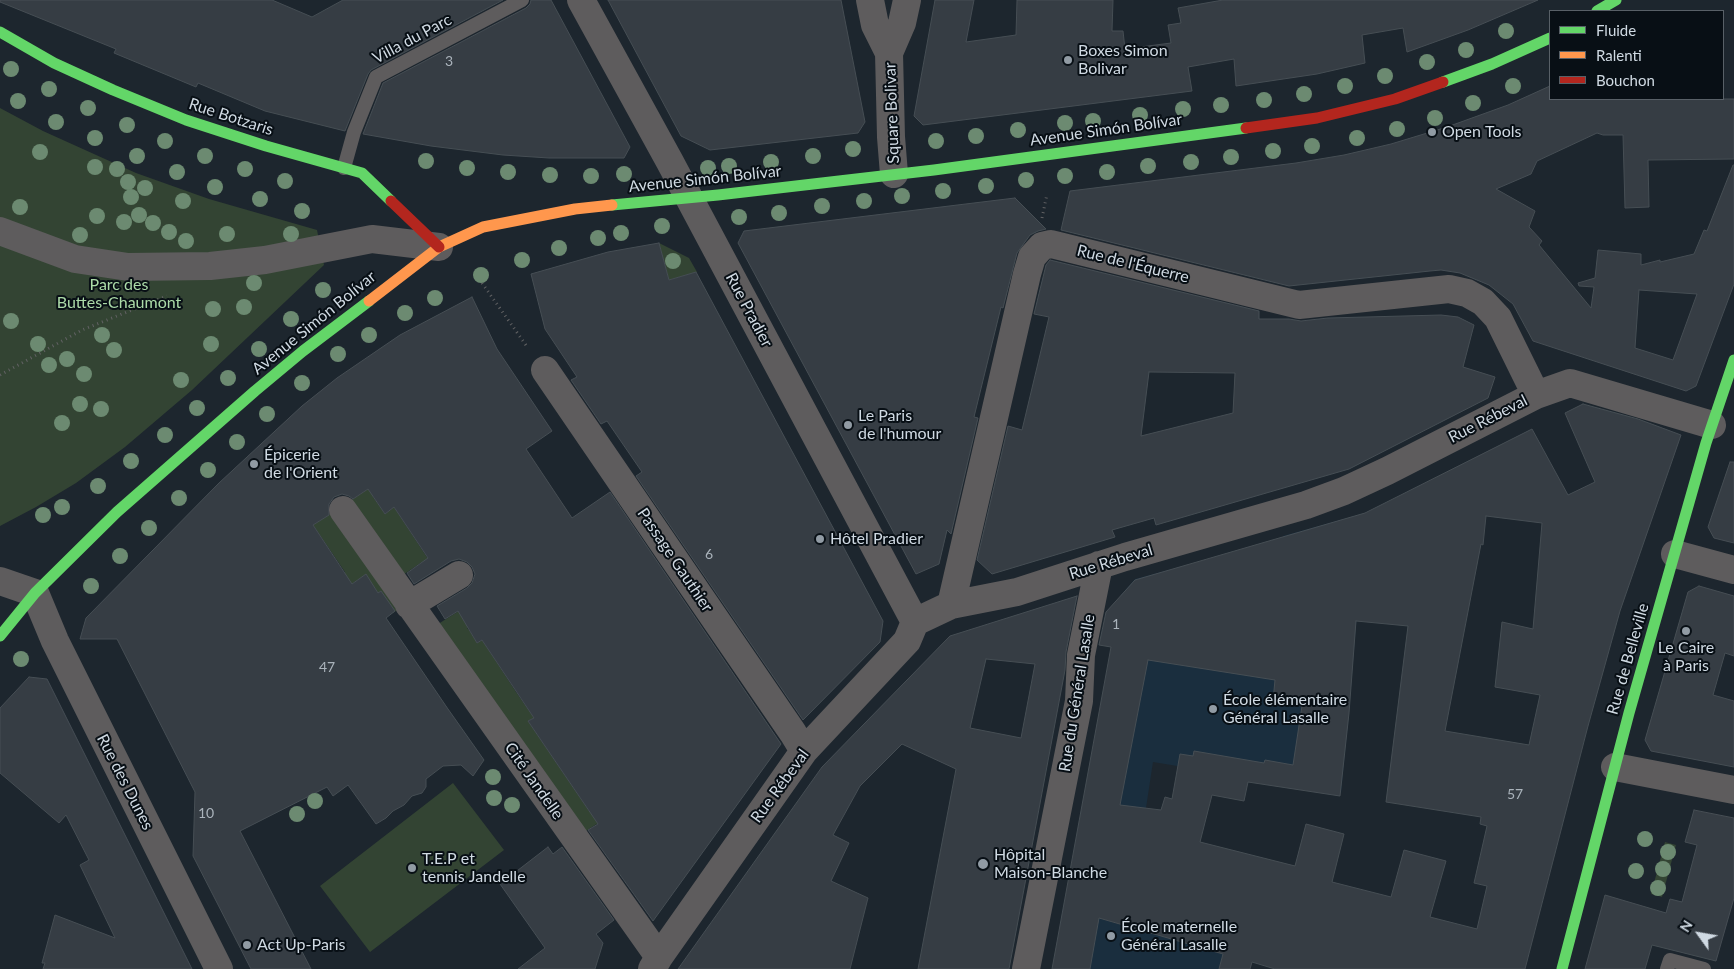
<!DOCTYPE html>
<meta charset="utf-8">
<style>
body{margin:0}
#map{position:relative;width:1734px;height:969px;overflow:hidden;background:#1d262e;font-family:Lato,sans-serif}
canvas{display:block}
.legend{position:absolute;left:1549px;top:10px;width:175px;height:90px;box-sizing:border-box;background:#080f15;border:1px solid #586067;margin:0;padding:6px 9px;list-style:none;font-size:15px;color:#d0dae3}
.legend li{display:flex;align-items:center;gap:10px;height:25px}
.legend b{width:25px;border:1px solid #586067}
.north{position:absolute;left:1674px;top:909px;width:50px;height:50px;-webkit-text-stroke:4px #080f15;paint-order:stroke;rotate:302deg;font-size:14px;font-weight:700;line-height:20px;text-align:center;color:#d0dae3}
.north::after{content:'';display:block;margin:auto;width:18px;height:22px;background:#d0dae3;clip-path:polygon(50% 0,100% 100%,50% 72%,0 100%)}
</style>
<div id="map">
<canvas width="1734" height="969"></canvas>
<ul class="legend">
<li><b style="height:6px;background:#63d668"></b>Fluide</li>
<li><b style="height:6px;background:#ff974d"></b>Ralenti</li>
<li><b style="height:6px;background:#b3261e"></b>Bouchon</li>
</ul>
<div class="north">N</div>
</div>
<script>
const g = document.querySelector('canvas').getContext('2d');
g.lineJoin = 'round';
function paint(path, color) { g.fillStyle = color; g.fill(path, 'evenodd'); }
const shape = rows => new Path2D(rows.map(r => 'M' + r).join(''));
function stroke(path, color, width, dash) { g.strokeStyle = color; g.lineWidth = width; g.lineCap = dash ? 'butt' : 'round'; g.setLineDash(dash || []); g.stroke(path); }
function label(font, color, halo, rows, align = 'center') {
  g.font = font + ' Lato,sans-serif'; g.lineWidth = 4; g.setLineDash([]); g.textBaseline = 'middle'; g.strokeStyle = halo; g.fillStyle = color; for (const [text, x, y, turn = 0] of rows) {
    g.save(); g.translate(x, y); g.rotate((+turn || 0) * Math.PI / 180); g.textAlign = isNaN(turn) ? turn : align; if (halo) g.strokeText(text, 0, 0); g.fillText(text, 0, 0); g.restore();
  }
}
const built = shape([
 [1365,513,1349,713,1341,793,1153,762,1146,808,1077,833,1121,595,1135,579,1187,565,1180,602,1282,576,1283,536],
 [1063,908,1223,954,1219,969,1052,969]
]);
const green = shape([
 [0,108,43,131,136,173,209,199,317,230,324,265,192,390,125,447,76,483,36,507,0,526],
 [659,243,689,258,697,272,669,280],
 [377,483,373,497,376,501,385,514,394,507,430,562,422,562,400,577,347,503],
 [333,512,400,608,393,613,365,575,352,584,320,592,345,572,313,525],
 [462,609,471,625,467,628,469,630,477,643,482,640,516,692,534,718,528,721,589,811,619,809,580,835,435,626],
 [453,783,504,850,370,952,320,886],
 [1665,842,1676,845,1662,897,1651,894]
]);
const building = shape([
 [0,0,272,0,312,17,343,0,503,0,371,70,368,74,345,131,265,111,198,83,196,87,114,53,116,49,0,2,0,0],
 [531,0,551,0,630,147,624,158,549,158,503,155,431,146,363,134,383,83,526,8,530,4,531,0],
 [608,0,841,0,865,122,858,133,710,150,681,136,608,0],
 [935,0,974,0,966,42,1016,35,1017,0,1113,0,1112,31,1123,31,1125,49,1171,43,1168,25,1181,23,1178,8,1223,0,1538,0,1468,30,1407,52,1403,28,1362,35,1365,63,1317,74,1236,86,1234,59,1188,67,1192,91,923,125,914,116,935,0],
 [1550,86,1550,99,1734,99,1734,159,1648,160,1649,207,1625,208,1623,135,1603,135,1597,133,1537,161,1531,174,1496,189,1535,211,1529,227,1542,241,1539,245,1591,308,1594,287,1579,286,1578,283,1595,278,1598,250,1641,254,1641,265,1660,260,1660,262,1694,254,1704,230,1707,231,1733,165,1734,165,1734,284,1696,386,1686,391,1533,341,1513,304,1489,285,1460,273,1441,270,1430,271,1289,286,1061,230,1070,191,1296,163,1344,155,1391,144,1447,127,1508,105,1550,86],
 [1639,290,1697,294,1673,360,1635,348,1639,290],
 [1015,198,1046,229,1038,231,1030,235,1017,253,1003,308,1001,307,974,417,978,418,951,534,947,530,939,564,916,574,738,243,744,231,1015,198],
 [659,243,669,280,696,272,883,621,880,642,803,720,636,476,642,472,607,421,601,424,571,380,577,377,545,329,531,274,608,252,659,243],
 [1050,260,1259,311,1259,319,1289,319,1301,321,1328,318,1441,315,1458,317,1474,325,1463,367,1495,377,1488,398,1349,469,1156,525,1154,518,1112,530,1115,537,992,574,977,560,1008,426,1022,430,1049,317,1034,314,1046,265,1050,260],
 [1149,372,1235,373,1233,413,1141,436,1149,372],
 [472,297,497,349,552,431,526,449,572,518,610,492,781,744,653,921,588,830,598,824,528,721,534,718,482,640,477,643,458,611,445,619,437,606,467,588,472,583,475,574,472,567,467,562,459,559,451,561,414,584,407,573,428,558,394,507,385,514,368,489,353,499,349,496,342,494,334,497,329,504,329,515,313,525,352,584,366,574,378,593,381,591,395,611,386,618,448,709,484,760,473,776,461,765,443,766,426,779,426,787,422,793,412,796,404,805,393,811,386,818,376,824,348,785,333,796,327,787,240,831,311,969,251,969,193,856,195,792,117,639,80,639,86,618,219,483,302,406,337,378,400,335,472,297],
 [1583,404,1638,419,1681,435,1620,611,1588,726,1525,969,1275,969,1252,962,1250,969,1219,969,1223,954,1099,918,1090,969,1052,969,1111,647,1099,645,1106,612,1135,580,1365,513,1532,429,1568,495,1595,482,1565,413,1583,404],
 [1486,516,1542,523,1533,629,1502,622,1495,687,1540,695,1529,745,1445,731,1481,544,1483,545,1486,516],
 [1356,621,1408,626,1386,802,1481,817,1480,824,1487,826,1474,883,1487,886,1477,929,1430,917,1446,861,1404,850,1391,897,1332,882,1344,834,1306,824,1295,866,1200,842,1212,795,1244,801,1248,782,1340,796,1349,713,1356,621],
 [1148,660,1275,680,1273,701,1302,706,1293,765,1265,760,1264,763,1194,751,1193,756,1180,754,1172,799,1165,797,1161,810,1120,805,1148,660],
 [1730,462,1734,462,1734,543,1714,538,1708,527,1730,462],
 [1699,586,1734,596,1734,656,1725,653,1713,695,1734,701,1734,767,1651,751,1645,740,1688,592,1699,586],
 [1077,596,1066,652,1065,670,1009,969,918,969,956,769,902,744,860,786,833,835,849,843,831,881,868,898,850,969,678,969,822,767,950,636,1077,596],
 [986,659,1035,664,1021,738,970,728,986,659],
 [29,677,47,679,192,969,43,969,45,963,42,963,55,915,115,938,80,865,89,860,66,815,59,823,0,773,0,708,29,677],
 [1694,810,1734,818,1734,898,1716,961,1652,945,1645,969,1585,969,1605,895,1666,913,1670,899,1682,902,1697,845,1685,842,1694,810],
 [548,847,553,854,562,847,614,920,596,934,603,943,595,969,518,969,545,948,500,884,548,847]
]);
const path = shape([
 [1042,218,1047,194],
 [482,283,528,348],
 [0,375,82,330,167,296]
]);
const lane = shape([
 [344,168,354,132,376,77,522,0],
 [1667,969,1670,960,1704,969]
]);
const street = shape([
 [581,0,670,162,915,622],
 [870,0,875,25,889,53,891,137,894,174],
 [889,53,902,23,907,0],
 [0,231,75,259,128,267,210,266,265,260,372,239,439,247],
 [545,370,793,733,804,751],
 [343,510,659,957],
 [1675,554,1734,570],
 [0,581,35,593,55,641,219,969],
 [409,605,459,575],
 [951,605,1027,274,1032,257,1042,246,1051,244,1299,305,1449,289,1467,293,1483,302,1498,318,1536,395],
 [1615,767,1734,790],
 [652,969,659,957,804,751,907,641,915,622,951,605,1017,592,1125,557,1306,505,1344,491,1387,471,1536,395,1570,383,1712,425],
 [1026,969,1079,701,1081,655,1099,565]
]);
const fast = shape([
 [1597,11,1616,0],
 [0,32,54,63,113,90,186,120,266,146,362,173,391,201],
 [1443,82,1492,64,1550,38],
 [612,205,718,195,934,170,1246,128],
 [0,636,35,593,117,512,255,391,303,351,369,301],
 [1562,969,1629,713,1706,443,1734,360]
]);
const slow = shape([
 [369,301,439,247,483,227,575,209,612,205]
]);
const jam = shape([
 [1246,128,1317,118,1395,99,1443,82],
 [391,201,439,247]
]);
const trees = [
 [1506,31],
 [1466,50],
 [1427,62],
 [11,69],
 [1385,76],
 [1345,86],
 [1513,86],
 [49,89],
 [1304,94],
 [1264,100],
 [18,101],
 [1473,103],
 [1221,105],
 [88,108],
 [1183,109],
 [1140,115],
 [1435,118],
 [1093,121],
 [56,122],
 [1065,123],
 [127,125],
 [1397,129],
 [1018,130],
 [976,136],
 [95,138],
 [1357,138],
 [165,141],
 [936,141],
 [1312,146],
 [853,149],
 [1273,151],
 [40,152],
 [137,156],
 [205,156],
 [813,156],
 [1231,157],
 [426,161],
 [771,162],
 [1191,162],
 [729,166],
 [1148,166],
 [95,167],
 [467,168],
 [708,168],
 [117,169],
 [245,169],
 [177,172],
 [508,172],
 [1107,172],
 [624,174],
 [550,175],
 [591,176],
 [1065,176],
 [1026,180],
 [285,181],
 [128,182],
 [986,186],
 [215,187],
 [145,188],
 [943,191],
 [902,196],
 [131,197],
 [260,199],
 [183,201],
 [864,201],
 [822,206],
 [20,207],
 [302,211],
 [779,213],
 [139,215],
 [97,216],
 [739,217],
 [124,222],
 [153,223],
 [662,226],
 [169,232],
 [621,233],
 [227,234],
 [291,234],
 [80,235],
 [598,238],
 [186,241],
 [559,248],
 [522,260],
 [673,261],
 [481,275],
 [254,283],
 [323,290],
 [435,298],
 [244,307],
 [213,309],
 [405,313],
 [291,319],
 [11,321],
 [102,335],
 [369,335],
 [38,344],
 [211,344],
 [259,349],
 [114,350],
 [338,354],
 [67,359],
 [49,365],
 [84,374],
 [228,378],
 [181,380],
 [302,383],
 [80,404],
 [197,408],
 [101,409],
 [267,414],
 [62,423],
 [165,435],
 [237,442],
 [131,461],
 [208,470],
 [98,486],
 [179,498],
 [62,507],
 [43,515],
 [149,528],
 [120,556],
 [91,586],
 [21,659],
 [493,777],
 [494,798],
 [315,801],
 [512,805],
 [297,814],
 [1645,839],
 [1668,852],
 [1663,869],
 [1636,871],
 [1658,888]
];
const markers = [
 [1068,60,5,"#919ba4"],
 [1432,132,5,"#919ba4"],
 [848,425,5,"#919ba4"],
 [254,464,5,"#919ba4"],
 [820,539,5,"#919ba4"],
 [1686,631,5,"#919ba4"],
 [1213,709,5,"#919ba4"],
 [983,864,6,"#919ba4"],
 [412,868,5,"#919ba4"],
 [1111,936,5,"#919ba4"],
 [247,945,5,"#919ba4"]
];
const numberNames = [
 ["3",449,61],
 ["6",709,554],
 ["1",1116,624],
 ["47",327,667],
 ["57",1515,794],
 ["10",206,813]
];
const streetNames = [
 ["Villa du Parc",412,39,-28],
 ["Square Bolivar",892,113,-92],
 ["Rue Botzaris",231,117,18],
 ["Avenue Simón Bolívar",1106,130,-8],
 ["Avenue Simón Bolívar",705,179,-6],
 ["Rue de l'Équerre",1133,264,14],
 ["Rue Pradier",749,310,62],
 ["Avenue Simón Bolívar",314,323,-39],
 ["Rue Rébeval",1488,419,-27],
 ["Passage Gauthier",675,560,56],
 ["Rue Rébeval",1111,562,-17],
 ["Rue de Belleville",1628,659,-74],
 ["Rue du Général Lasalle",1077,693,-81],
 ["Cité Jandelle",534,781,55],
 ["Rue des Dunes",125,782,63],
 ["Rue Rébeval",780,786,-54]
];
const poiNames = [
 ["Boxes Simon",1078,51],
 ["Bolivar",1078,69],
 ["Open Tools",1442,132],
 ["Le Paris",858,416],
 ["de l'humour",858,434],
 ["Épicerie",264,455],
 ["de l'Orient",264,473],
 ["Hôtel Pradier",830,539],
 ["Le Caire",1686,648,"center"],
 ["à Paris",1686,666,"center"],
 ["École élémentaire",1223,700],
 ["Général Lasalle",1223,718],
 ["Hôpital",994,855],
 ["Maison-Blanche",994,873],
 ["T.E.P et",422,859],
 ["tennis Jandelle",422,877],
 ["École maternelle",1121,927],
 ["Général Lasalle",1121,945],
 ["Act Up-Paris",257,945]
];
const parkNames = [
 ["Parc des",119,285],
 ["Buttes-Chaumont",119,303]
];
paint(built, '#1a2e3e');
paint(green, '#343');
paint(building, '#363d44');
stroke(building, '#464e54', 1);
stroke(path, '#626264', 3, [1, 4]);
stroke(lane, '#5e5c5d', 14);
stroke(street, '#5e5c5d', 28);
stroke(fast, '#63d668', 11);
stroke(slow, '#ff974d', 11);
stroke(jam, '#b3261e', 11);
g.fillStyle = '#6c8a71';
for (const [x, y] of trees) { g.beginPath(); g.arc(x, y, 8, 0, 2 * Math.PI); g.fill(); }
for (const [x, y, r, color] of markers) { const dot = new Path2D(); dot.arc(x, y, r, 0, 2 * Math.PI); g.fillStyle = color; g.fill(dot); stroke(dot, '#080f15', 2); }
label('14px', '#aab3bb', null, numberNames);
label('16px', '#d0dae3', '#080f15', streetNames);
label('16px', '#d0dae3', '#080f15', poiNames, 'left');
label('16px', '#acdba8', '#080f15', parkNames);
</script>
